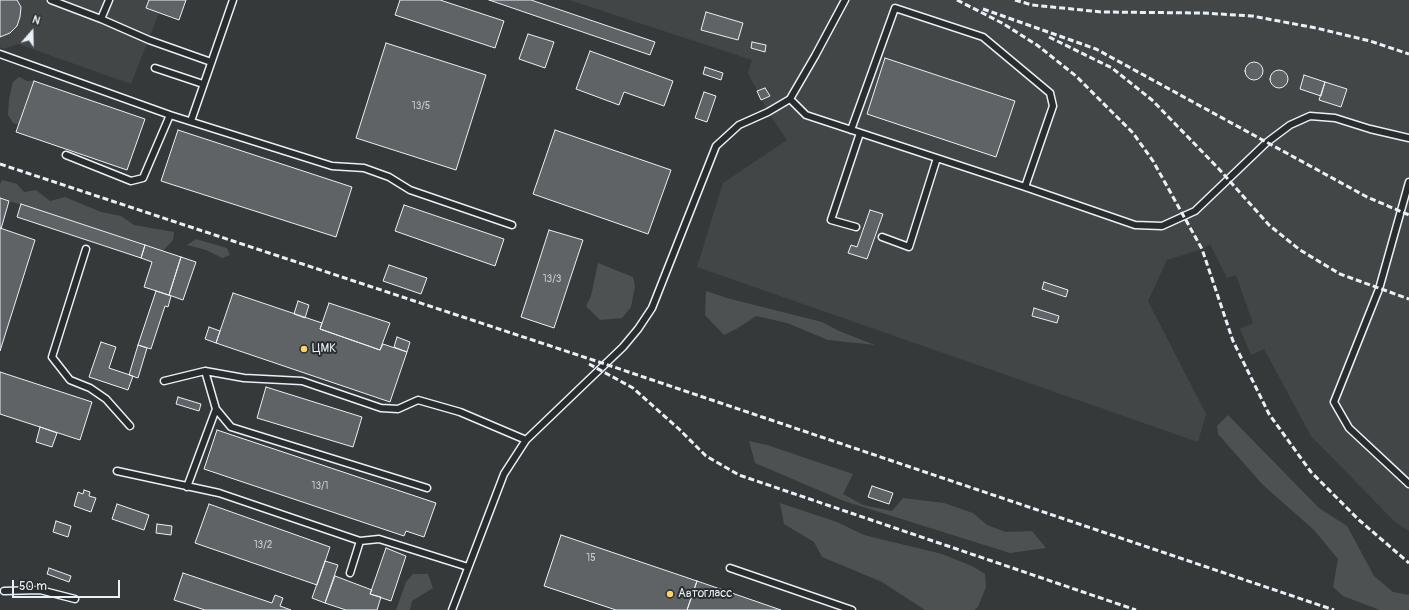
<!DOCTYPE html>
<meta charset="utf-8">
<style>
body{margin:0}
#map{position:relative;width:1409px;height:610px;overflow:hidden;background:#35393a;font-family:Pangolin,sans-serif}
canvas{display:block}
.north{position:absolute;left:12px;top:12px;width:40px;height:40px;-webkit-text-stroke:3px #2a2d2e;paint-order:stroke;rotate:20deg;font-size:11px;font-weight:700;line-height:16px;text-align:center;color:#e8f1f8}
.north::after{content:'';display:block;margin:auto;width:14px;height:18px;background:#e8f1f8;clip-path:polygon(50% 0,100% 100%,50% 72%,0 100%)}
.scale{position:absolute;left:12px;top:580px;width:108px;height:18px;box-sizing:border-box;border:2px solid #e8f1f8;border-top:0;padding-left:5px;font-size:12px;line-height:14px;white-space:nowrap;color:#e8f1f8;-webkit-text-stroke:3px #2a2d2e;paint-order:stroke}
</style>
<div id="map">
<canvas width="1409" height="610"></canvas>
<div class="north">N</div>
<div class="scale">50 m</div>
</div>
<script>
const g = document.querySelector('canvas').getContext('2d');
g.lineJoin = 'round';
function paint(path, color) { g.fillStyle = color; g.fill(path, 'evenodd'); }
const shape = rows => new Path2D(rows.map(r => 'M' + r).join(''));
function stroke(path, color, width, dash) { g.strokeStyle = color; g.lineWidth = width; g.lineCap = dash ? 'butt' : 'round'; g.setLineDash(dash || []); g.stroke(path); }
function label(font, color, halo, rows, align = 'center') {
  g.font = font + ' Pangolin,sans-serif'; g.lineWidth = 4; g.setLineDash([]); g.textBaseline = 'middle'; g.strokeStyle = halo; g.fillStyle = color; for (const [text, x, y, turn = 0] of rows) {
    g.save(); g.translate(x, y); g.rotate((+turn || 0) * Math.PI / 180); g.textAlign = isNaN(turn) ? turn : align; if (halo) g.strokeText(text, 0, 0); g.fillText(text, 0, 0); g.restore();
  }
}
const built = shape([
 [0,0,186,0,179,20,159,13,131,84,18,44,4,49,0,47],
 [569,0,1409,0,1409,531,1395,522,1311,436,1264,349,1251,355,1240,329,1253,323,1236,275,1227,278,1210,244,1202,249,1167,260,1148,301,1206,414,1198,442,697,267,723,183,787,140,768,112,748,73,752,60]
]);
const green = shape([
 [19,77,27,81,34,81,19,125,13,123,8,115,9,99,13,82],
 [2,180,17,184,24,192,36,190,50,201,65,197,101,212,121,216,134,225,174,232,173,240,163,251,0,198,0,184],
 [196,239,227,248,230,255,222,258,206,250,187,245],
 [598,263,633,277,635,286,631,307,622,318,600,320,586,306,591,296],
 [706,291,727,298,822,322,839,331,875,345,828,340,787,323,756,316,738,328,724,335,705,315],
 [1228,415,1319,508,1347,526,1374,576,1393,592,1409,595,1409,610,1380,610,1343,596,1333,587,1338,559,1314,530,1263,485,1218,434,1217,426],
 [749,441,767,445,853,474,843,494,863,505,892,511,903,498,944,503,973,513,987,525,1006,532,1032,531,1046,548,1010,553,844,501,755,463],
 [780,503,837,522,864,535,942,554,972,566,985,574,986,587,978,607,974,610,925,610,882,582,822,557,814,542,784,524],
 [413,574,428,574,433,588,412,601,410,610,396,610,406,582]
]);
const building = shape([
 [0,0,17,0,21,7,20,17,17,26,10,33,0,37,0,0],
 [149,0,186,0,179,20,146,8,149,0],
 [400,0,440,0,504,21,495,48,395,15,400,0],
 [489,0,531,0,655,42,650,55,489,0],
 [706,12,743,23,738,40,701,30,706,12],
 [528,34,554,42,545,68,519,59,528,34],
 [752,42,766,45,765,52,751,48,752,42],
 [386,43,486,75,456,170,356,138,386,43],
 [590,51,673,81,664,106,624,92,619,105,576,89,590,51],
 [885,58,1015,101,996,157,867,114,885,58],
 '1245 71a9 9 0 1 1 18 0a9 9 0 1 1-18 0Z',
 [705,67,723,73,721,80,703,74,705,67],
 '1270 79a9 9 0 1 1 18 0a9 9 0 1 1-18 0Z',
 [1304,75,1325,82,1321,96,1300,89,1304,75],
 [34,81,145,119,127,170,16,132,34,81],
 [1325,82,1347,89,1341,107,1319,100,1325,82],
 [765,88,770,96,761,100,757,91,765,88],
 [704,92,716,96,707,122,695,118,704,92],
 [178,130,352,187,336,237,161,181,178,130],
 [555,130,671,170,648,234,533,194,555,130],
 [0,198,9,201,1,229,0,228,0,198],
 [21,204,145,245,141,258,17,217,21,204],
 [404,205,504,239,495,266,395,231,404,205],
 [870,210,883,214,867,259,848,253,851,245,857,247,870,210],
 [0,228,35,240,0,351,0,228],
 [549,230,583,240,554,328,521,317,549,230],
 [145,245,181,257,169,295,144,287,152,262,141,258,145,245],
 [181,257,196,262,183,300,169,295,181,257],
 [389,265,427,278,421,294,383,281,389,265],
 [1044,282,1068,290,1066,297,1042,289,1044,282],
 [156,291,171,296,168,307,165,306,151,349,138,345,156,291],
 [233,293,322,323,320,329,380,350,383,344,407,352,390,402,216,343,233,293],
 [298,301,309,305,305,318,294,314,298,301],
 [329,303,390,323,380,350,320,329,329,303],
 [1034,308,1059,316,1057,323,1032,316,1034,308],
 [209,327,220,331,216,343,205,339,209,327],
 [397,337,410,342,407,352,394,347,397,337],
 [101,342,116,347,109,368,133,376,128,390,89,377,101,342],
 [138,345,147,348,138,378,129,375,138,345],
 [0,372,92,402,80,440,0,414,0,372],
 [266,387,362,417,353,447,257,418,266,387],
 [178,397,201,404,199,411,176,404,178,397],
 [40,427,57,433,52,447,36,442,40,427],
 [217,430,436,503,424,537,406,531,404,536,204,469,217,430],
 [872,486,893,493,889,504,868,497,872,486],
 [84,490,90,492,89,496,96,498,91,512,74,506,78,492,83,494,84,490],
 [117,504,149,515,144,530,112,519,117,504],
 [209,504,330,547,317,585,195,543,209,504],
 [56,521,71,526,68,537,53,532,56,521],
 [157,524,172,526,171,535,156,533,157,524],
 [561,535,697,581,687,610,616,610,544,586,561,535],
 [386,548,406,556,391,601,370,594,386,548],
 [325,561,338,565,325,603,312,598,325,561],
 [49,568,71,576,69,582,47,574,49,568],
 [183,573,272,603,275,595,283,598,280,606,291,610,205,610,174,600,183,573],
 [335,576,372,590,370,594,381,597,377,610,346,610,325,603,335,576],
 [697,581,781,610,687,610,697,581]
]);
const service = shape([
 [51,0,101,19],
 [109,0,101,19,149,40,211,62],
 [0,54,170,115,332,166,364,168,389,177,410,190,512,225],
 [155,68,203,84],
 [790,99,806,115,1025,187,1135,225,1162,226,1195,211,1266,143,1290,125,1310,116,1335,118,1370,129,1409,138],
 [191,121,233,0],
 [851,130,895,8,983,37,1050,93,1053,106,1025,187],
 [66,155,131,181,143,178,170,115],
 [1409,182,1379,289,1334,402,1349,428,1409,484],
 [856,227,831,220,860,133],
 [882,237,909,247,937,158],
 [86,249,52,357,70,380,90,388,106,399,130,426],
 [205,371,216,409,231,427,427,488],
 [164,381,205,371,244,378,302,381,381,408,398,409,418,400,460,412,526,440],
 [117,471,219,493,360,541,379,539,468,567],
 [187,487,216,409],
 [730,568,852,610],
 [350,573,360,541],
 [4,591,40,590,75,599],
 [452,610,504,474,526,440,623,347,638,329,652,308,716,146,739,125,768,112,790,99,815,56,845,0]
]);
const rail = shape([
 [957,0,1002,23,1037,45,1076,76,1133,133,1153,161,1202,249,1233,341,1269,414,1311,472,1359,520,1409,563],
 [1015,0,1032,5,1102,12,1203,13,1252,16,1316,28,1370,41,1409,54],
 [983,9,1096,49,1367,197,1409,215],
 [1049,37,1112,68,1152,100,1218,168,1269,225,1300,250,1340,274,1409,299],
 [0,164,605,364,1334,610],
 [589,364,633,388,679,429,706,456,739,475,1136,610]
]);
const markers = [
 [304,349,4,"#ffd166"],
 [670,594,4,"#ffd166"]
];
const numberNames = [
 ["13/5",421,106],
 ["13/3",552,279],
 ["13/1",320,486],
 ["13/2",263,545],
 ["15",591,558]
];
const poiNames = [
 ["ЦМК",312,349],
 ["Автогласс",678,594]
];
paint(built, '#424647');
paint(green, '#4d5152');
paint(building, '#5f6365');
stroke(building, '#e8f1f8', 1);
stroke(service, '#e8f1f8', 9);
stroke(service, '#2a2d2e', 6);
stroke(rail, '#e8f1f8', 3, [6, 3]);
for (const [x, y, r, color] of markers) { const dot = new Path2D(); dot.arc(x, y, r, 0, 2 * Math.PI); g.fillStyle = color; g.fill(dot); stroke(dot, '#2a2d2e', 1.5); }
label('10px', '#c6ced3', null, numberNames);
label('12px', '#e8f1f8', '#2a2d2e', poiNames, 'left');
</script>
